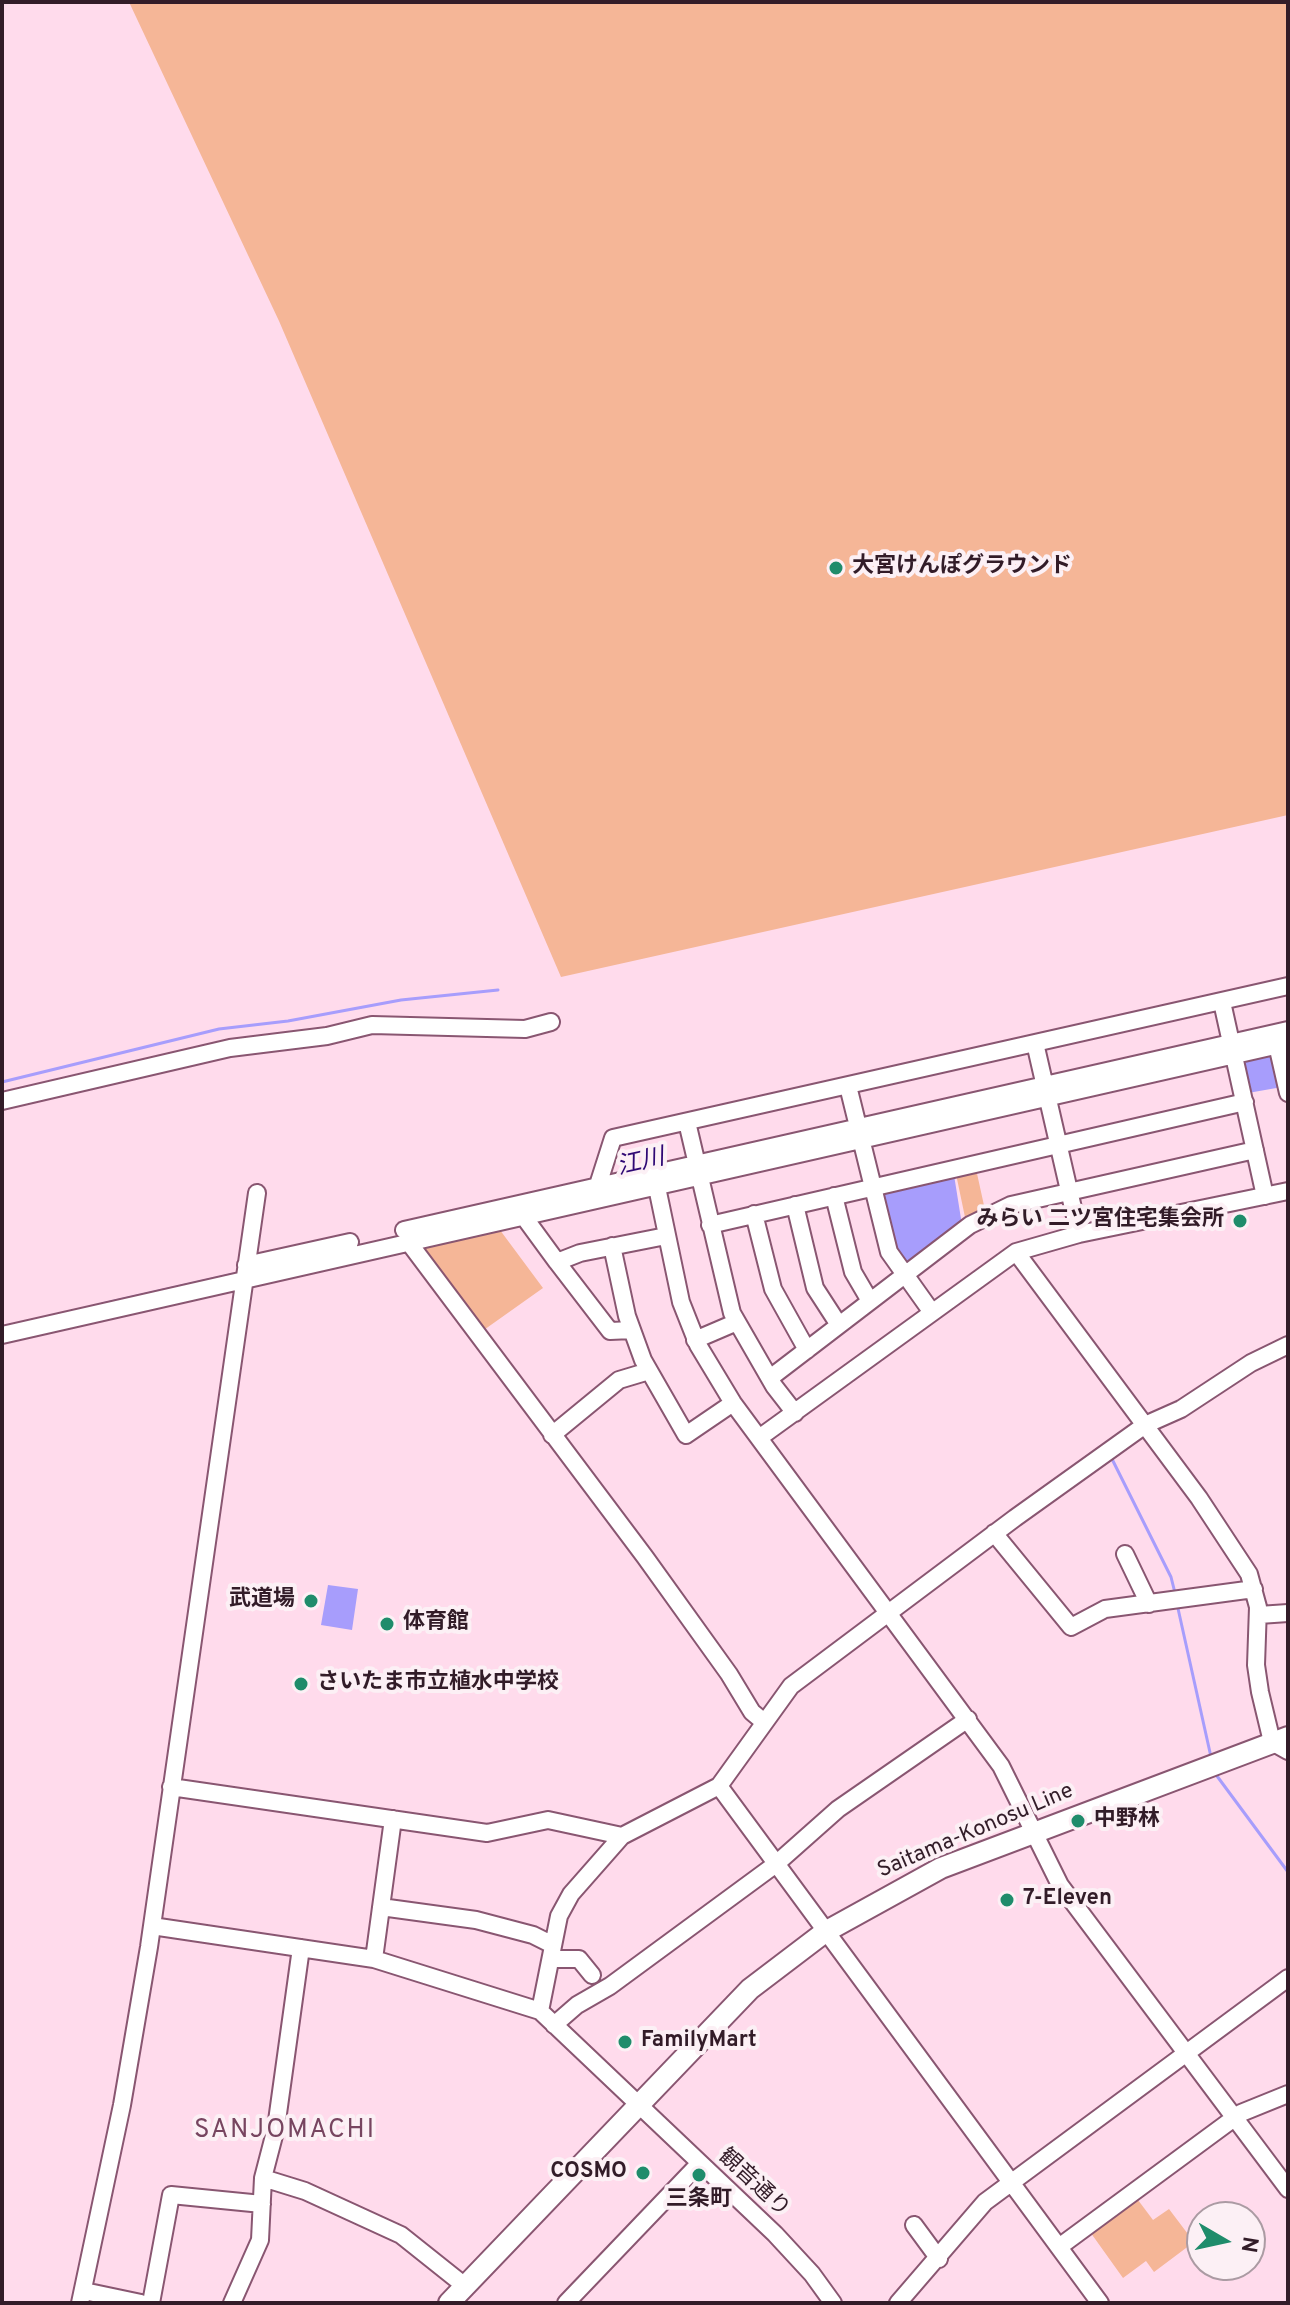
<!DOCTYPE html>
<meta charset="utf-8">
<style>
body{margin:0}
#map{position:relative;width:1290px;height:2305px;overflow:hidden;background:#ffdbec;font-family:Overpass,sans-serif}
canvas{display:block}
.frame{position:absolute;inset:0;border:4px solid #321c28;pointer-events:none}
.north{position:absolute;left:1186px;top:2201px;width:80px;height:80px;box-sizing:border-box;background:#fcf0f5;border:2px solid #ab9ba3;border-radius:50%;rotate:99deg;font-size:22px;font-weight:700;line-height:32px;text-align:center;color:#321c28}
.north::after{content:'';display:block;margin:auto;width:28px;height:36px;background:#1f8c6b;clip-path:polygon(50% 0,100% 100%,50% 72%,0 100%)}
</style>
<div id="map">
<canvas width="1290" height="2305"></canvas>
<div class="frame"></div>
<div class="north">N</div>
</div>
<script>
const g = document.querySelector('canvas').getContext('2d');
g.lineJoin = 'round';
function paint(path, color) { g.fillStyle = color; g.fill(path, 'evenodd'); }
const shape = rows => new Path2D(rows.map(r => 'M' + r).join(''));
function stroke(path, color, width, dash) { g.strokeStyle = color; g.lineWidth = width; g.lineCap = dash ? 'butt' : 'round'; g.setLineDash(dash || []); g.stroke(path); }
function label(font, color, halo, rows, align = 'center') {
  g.font = font + ' Overpass,"Noto Sans JP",sans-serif'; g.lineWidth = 8; g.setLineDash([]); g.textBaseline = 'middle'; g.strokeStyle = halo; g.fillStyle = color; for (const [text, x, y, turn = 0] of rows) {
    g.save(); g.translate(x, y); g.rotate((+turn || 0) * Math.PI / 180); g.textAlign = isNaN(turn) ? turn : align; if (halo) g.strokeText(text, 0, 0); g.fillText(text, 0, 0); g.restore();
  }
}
const green = shape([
 [129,2,1288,2,1288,815,561,977,279,321],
 [976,1169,985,1210,966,1222,956,1174],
 [497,1226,543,1288,481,1332,414,1243],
 [1135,2196,1153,2220,1169,2209,1194,2242,1154,2272,1146,2261,1123,2278,1088,2229]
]);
const water = shape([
 [1275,1051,1282,1087,1248,1093,1241,1060],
 [954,1175,962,1225,907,1267,895,1249,883,1192],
 [328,1585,358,1589,352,1630,321,1625]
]);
const stream = shape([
 [2,1082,219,1029,288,1021,401,1000,498,990],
 [102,1304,239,1273],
 [1111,1457,1171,1577,1175,1593],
 [1177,1604,1211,1757],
 [1214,1772,1288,1872]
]);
const minor = shape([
 [1222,1002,1265,1196],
 [1275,1036,1288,1093],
 [1035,1043,1079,1234],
 [848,1086,889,1252,931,1311],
 [2,1101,230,1048,327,1036,372,1025,525,1029,551,1022],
 [687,1122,732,1313,774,1386,795,1413],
 [654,1173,681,1302,698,1345,733,1403,1001,1766,1060,1885,1288,2189],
 [598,1185,613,1138,1288,986],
 [834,1196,853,1272,870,1301],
 [795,1205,815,1288,839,1325],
 [522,1207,527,1221,557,1262,580,1253,666,1236],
 [754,1214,773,1289,807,1350],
 [710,1225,1245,1102],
 [404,1230,1288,1030],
 [407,1240,645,1557,729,1674,752,1712,764,1722],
 [612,1246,627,1316,643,1360,686,1435,733,1403],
 [1016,1252,1199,1498,1249,1574,1258,1607,1256,1665,1260,1692,1272,1742,1288,1751],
 [557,1262,610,1331,632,1330],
 [246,1265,350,1242],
 [2,1335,1288,1043],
 [695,1340,737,1322],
 [770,1378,970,1225,1011,1205,1255,1150],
 [552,1435,619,1380,649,1371],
 [759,1438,1016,1252,1079,1234,1288,1191],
 [994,1533,1071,1627,1105,1609,1254,1589],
 [1125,1554,1149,1604],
 [1259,1615,1288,1613],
 [719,1786,1100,2303],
 [171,1787,487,1833,548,1820,622,1836],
 [381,1907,476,1920,533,1935,553,1945],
 [152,1926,374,1959,540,2011,775,2234,812,2274,833,2303],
 [374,1959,393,1819],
 [551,1959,579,1959,592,1975],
 [540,2011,559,1916,571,1894,622,1836,719,1786,791,1686,1015,1518,1145,1425,1181,1409,1251,1363,1288,1345],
 [554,2025,577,2005,610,1986,776,1864,838,1809,968,1719],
 [263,2178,305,2191,401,2235,465,2286],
 [914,2225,939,2259],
 [1059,2247,1241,2113,1288,2094],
 [84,2291,141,2303],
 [80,2303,122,2105,149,1947,257,1193],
 [151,2303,171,2195,262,2204],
 [232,2303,260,2240,263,2178,276,2128,301,1948],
 [566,2303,699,2164],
 [898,2303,985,2202,1288,1978]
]);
const major = shape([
 [449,2303,750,1989,825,1932,941,1868,1288,1737]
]);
const markers = [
 [836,568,8,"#1f8c6b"],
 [1240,1221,8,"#1f8c6b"],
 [311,1601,8,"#1f8c6b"],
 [387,1624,8,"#1f8c6b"],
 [301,1684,8,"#1f8c6b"],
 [1078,1821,8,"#1f8c6b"],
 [1007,1900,8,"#1f8c6b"],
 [625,2042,8,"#1f8c6b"],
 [643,2173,8,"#1f8c6b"],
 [699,2175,8,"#1f8c6b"]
];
const poiNames = [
 ["大宮けんぽグラウンド",852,568],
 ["みらい 二ツ宮住宅集会所",1224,1221,"right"],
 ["武道場",295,1601,"right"],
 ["体育館",403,1624],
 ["さいたま市立植水中学校",317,1684],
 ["中野林",1094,1821],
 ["7-Eleven",1023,1900],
 ["FamilyMart",641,2042],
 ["COSMO",627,2173,"right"],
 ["三条町",699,2201,"center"]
];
const streetNames = [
 ["Saitama-Konosu Line",976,1832,-23],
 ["観音通り",753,2184,43]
];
const waterNames = [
 ["江川",641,1164,-13]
];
const quarterNames = [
 ["SANJOMACHI",285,2132]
];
paint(green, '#f5b697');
paint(water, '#a79dfc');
stroke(stream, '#a79dfc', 3);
stroke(minor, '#895671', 20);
stroke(major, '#895671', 24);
stroke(minor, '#fff', 16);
stroke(major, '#fff', 20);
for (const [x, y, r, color] of markers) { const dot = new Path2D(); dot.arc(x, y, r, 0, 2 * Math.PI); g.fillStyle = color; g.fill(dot); stroke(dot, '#fcf0f5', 3); }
label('bold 22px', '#321c28', '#fcf0f5', poiNames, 'left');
label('22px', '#321c28', '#fcf0f5', streetNames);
label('italic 24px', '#2e0874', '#fcf0f5', waterNames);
g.letterSpacing = '2px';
label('26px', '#774560', '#fcf0f5', quarterNames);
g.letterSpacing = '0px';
</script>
